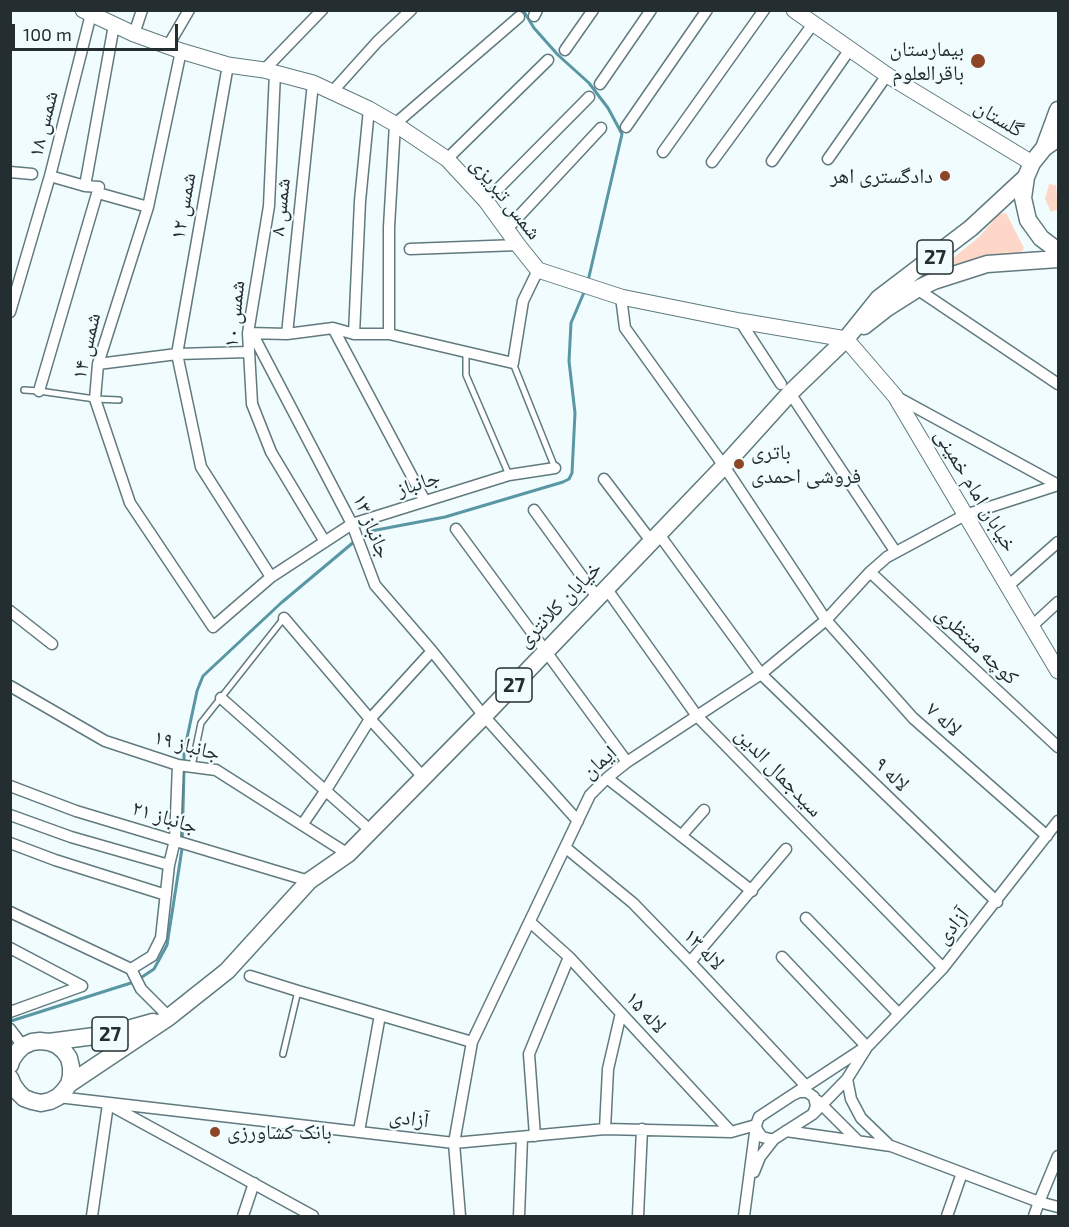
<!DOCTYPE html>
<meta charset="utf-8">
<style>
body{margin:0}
#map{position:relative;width:1069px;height:1227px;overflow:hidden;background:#f0fcfe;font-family:"Exo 2",sans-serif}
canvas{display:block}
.frame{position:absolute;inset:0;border:12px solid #242e31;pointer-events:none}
.scale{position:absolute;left:12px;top:24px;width:166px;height:27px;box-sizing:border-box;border:3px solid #242e31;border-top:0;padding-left:8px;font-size:18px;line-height:21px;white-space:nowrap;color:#242e31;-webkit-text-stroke:4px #f0fcfe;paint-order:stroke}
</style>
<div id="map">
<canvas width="1069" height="1227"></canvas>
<div class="frame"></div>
<div class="scale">100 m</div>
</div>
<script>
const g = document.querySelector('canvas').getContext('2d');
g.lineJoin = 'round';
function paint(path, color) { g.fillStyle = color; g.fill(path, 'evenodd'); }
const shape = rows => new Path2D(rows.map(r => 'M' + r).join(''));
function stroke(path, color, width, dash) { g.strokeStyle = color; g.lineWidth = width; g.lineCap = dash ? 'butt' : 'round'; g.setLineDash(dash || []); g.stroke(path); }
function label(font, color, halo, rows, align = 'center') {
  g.font = font + ' "Exo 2","Noto Naskh Arabic",sans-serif'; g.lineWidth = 4.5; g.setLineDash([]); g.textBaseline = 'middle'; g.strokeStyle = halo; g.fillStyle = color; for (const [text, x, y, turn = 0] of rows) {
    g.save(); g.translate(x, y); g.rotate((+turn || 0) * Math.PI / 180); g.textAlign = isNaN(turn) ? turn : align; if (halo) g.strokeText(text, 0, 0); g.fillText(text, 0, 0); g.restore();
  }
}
const green = shape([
 [1049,184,1056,185,1058,209,1051,212,1045,199],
 [1006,213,1024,248,1019,257,956,267,952,259,979,237,999,214]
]);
const stream = shape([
 [523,10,534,28,558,55,589,83,608,108,622,134,588,281],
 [361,537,371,531,445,517,563,482,569,479,572,473,575,413,569,361,571,323,585,290],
 [184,763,184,752,197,691,203,676,281,603,355,541],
 [139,979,154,969,167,945,182,849,184,770],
 [11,1021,134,982]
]);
const lane = shape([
 [466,353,466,375,509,475],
 [513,363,555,468],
 [24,390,39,391,95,399,119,400],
 [192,766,201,723,284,618],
 [283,1054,298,991]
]);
const street = shape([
 [534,16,537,10],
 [134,34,142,10],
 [168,46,189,10],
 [565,50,593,10],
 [181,51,148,207,98,364,95,399,130,503,213,627,271,577,352,524,509,475,555,468],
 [228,65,177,354,201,467,271,577],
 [264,70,322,10],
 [275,73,269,206,248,333,252,404,271,452,325,542],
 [600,84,651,10],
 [332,92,377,42,411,10],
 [626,127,707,10],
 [663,152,764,10],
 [447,159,548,60],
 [828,159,887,75],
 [772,161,850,49],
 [712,162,813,24],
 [10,172,32,174],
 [85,186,114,25],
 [98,193,148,207],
 [486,201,589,97],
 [507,229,601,128],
 [410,249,518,245],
 [917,289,1058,384],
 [621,297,625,328,724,466,826,620,913,718,1047,836],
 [10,312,50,176,91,14],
 [740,321,781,384],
 [333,328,425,501],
 [248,333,287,334,333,328,354,334,389,334,513,363,523,301,538,270],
 [252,333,352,524,375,585,432,651,484,716,578,821],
 [287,334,313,83],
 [354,334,360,201,369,109],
 [389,334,389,227,395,124,519,17],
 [98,364,177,354,248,352],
 [39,391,99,187,85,186,50,176],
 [790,393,895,551],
 [895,396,1058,485],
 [604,479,651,541],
 [534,510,597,597],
 [456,529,627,762],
 [658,533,761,674,997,902],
 [870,572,1058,747],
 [1008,586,1058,542],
 [606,588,697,716,943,968],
 [10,611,52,644],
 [284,618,370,719,424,778],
 [1032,626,1058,602],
 [10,686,105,741,178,765,216,770,348,854],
 [221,698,370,830],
 [607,778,752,891],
 [10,786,76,811,309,881],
 [10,815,71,837,169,865],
 [302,825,326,790,370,719,432,651],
 [681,836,704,810],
 [10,843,55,860,166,895],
 [566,848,633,903,690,962,806,1086],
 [10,912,131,969,152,956,161,938,169,865,175,840,178,765],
 [806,918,898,1013],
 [530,922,569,957,731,1132],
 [10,948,82,986],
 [782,957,867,1047],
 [690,962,786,849],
 [131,969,141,989,169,1017],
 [250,976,298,991,472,1042],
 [10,1012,82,986],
 [10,1029,23,1046],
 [847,1079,851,1099,861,1118,890,1146],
 [795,1094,799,1092,807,1092,814,1097,816,1106,813,1114,774,1139,770,1139,762,1137,757,1130,756,1125,759,1117,864,1048],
 [58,1097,454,1143,605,1129,731,1132,756,1125,744,1216],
 [818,1101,858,1141],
 [813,1114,847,1079,867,1047,943,968,1058,821],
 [605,1129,608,1069,621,1013],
 [359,1131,380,1015],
 [786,1131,891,1146,1039,1202,1058,1207],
 [535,1136,529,1054,569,957],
 [754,1172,760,1157,774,1139],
 [92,1216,108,1104,313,1216],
 [243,1216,254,1183],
 [460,1216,454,1143,472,1042,590,795,607,778,627,762,761,674,826,620,870,572,887,557,965,515,1058,485],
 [519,1216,522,1137],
 [638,1216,642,1129],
 [947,1216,962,1173],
 [1034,1216,1039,1202,1058,1156]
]);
const secondary = shape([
 [83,10,134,34,181,51,228,65,264,70,313,83,369,109,395,124,447,159,486,201,518,245,538,270,621,297,740,321,846,339,895,396,1058,671],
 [794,10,887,75,1032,163]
]);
const primary = shape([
 [1058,138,1044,148,1032,163,1026,177,1023,198,1028,220,1041,238,1058,251],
 [1044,148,1058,110],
 [864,326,887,308,917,289,934,281,987,264,1058,259],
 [49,1042,110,1034,153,1022],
 [10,1065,12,1059,17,1052,23,1046,32,1042,40,1041,49,1042,57,1045,64,1051,69,1058,71,1067,71,1076,69,1084,64,1091,58,1097,50,1101,41,1103,32,1101,24,1098,18,1092,13,1085,10,1078],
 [69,1084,169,1017,227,971,309,881,348,854,484,716,724,466,790,393,846,339,879,298,971,228,1026,177]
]);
const markers = [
 [978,61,8,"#8d4525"],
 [945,176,6,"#8d4525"],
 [739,464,6,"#8d4525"],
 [215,1132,6,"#8d4525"]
];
const shields = [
 [935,257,36],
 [514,685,36],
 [110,1034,36]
];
const shieldNames = [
 ["27",935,257],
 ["27",514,685],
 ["27",110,1034]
];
const poiNames = [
 ["بیمارستان",964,49],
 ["باقرالعلوم",964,73],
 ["دادگستری اهر",933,176],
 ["باتری",751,452,"left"],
 ["فروشی احمدی",751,476,"left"],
 ["بانک کشاورزی",227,1132,"left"]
];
const streetNames = [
 ["گلستان",999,118,31],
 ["شمس ۱۸",43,124,-76],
 ["شمس تبریزی",506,198,51],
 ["شمس ۱۲",183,206,-80],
 ["شمس ۸",280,207,-84],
 ["شمس ۱۰",234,314,-84],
 ["شمس ۱۴",86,346,-77],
 ["جانباز",418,483,-18],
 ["خیابان امام خمینی",976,490,59],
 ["جانباز ۱۳",372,526,67],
 ["خیابان کلانتری",559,604,-46],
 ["کوچه منتظری",977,645,43],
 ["لاله ۷",944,719,42],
 ["جانباز ۱۹",187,745,15],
 ["ایمان",599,762,-41],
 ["سیدجمال الدین",779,772,46],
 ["لاله ۹",892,774,44],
 ["جانباز ۲۱",165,817,17],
 ["آزادی",952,926,-51],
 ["لاله ۱۳",704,949,46],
 ["لاله ۱۵",646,1012,47],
 ["آزادی",409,1118,7]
];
paint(green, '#ffd7c8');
stroke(stream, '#5897a3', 3);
stroke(lane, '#607a7f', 8);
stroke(street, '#607a7f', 13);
stroke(secondary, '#607a7f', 17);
stroke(primary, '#607a7f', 19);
stroke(lane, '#fff', 5);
stroke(street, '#fff', 10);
stroke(secondary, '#fff', 15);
stroke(primary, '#fff', 16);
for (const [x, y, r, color] of markers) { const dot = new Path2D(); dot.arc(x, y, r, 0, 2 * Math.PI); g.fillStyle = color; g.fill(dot); stroke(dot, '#f0fcfe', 2); }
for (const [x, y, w] of shields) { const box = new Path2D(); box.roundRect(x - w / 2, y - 17, w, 34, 4.5); g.fillStyle = '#f0fcfe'; g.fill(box); stroke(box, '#242e31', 1.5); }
label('bold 20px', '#242e31', null, shieldNames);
label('21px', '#242e31', '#f0fcfe', poiNames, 'right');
label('21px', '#242e31', '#f0fcfe', streetNames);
</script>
